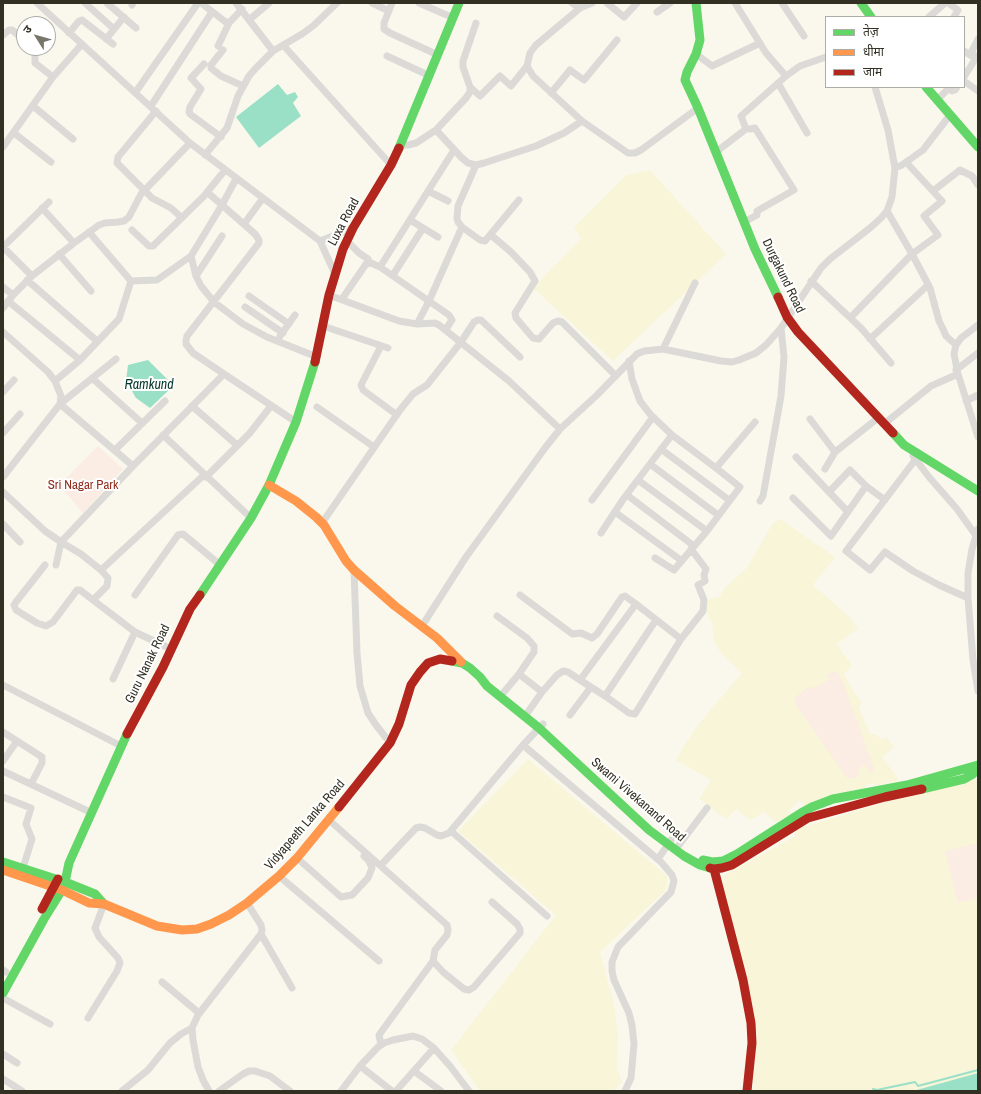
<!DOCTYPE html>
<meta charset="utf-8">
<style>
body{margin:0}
#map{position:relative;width:981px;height:1094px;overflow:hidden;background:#faf8ed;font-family:"Archivo Narrow","Noto Sans Devanagari",sans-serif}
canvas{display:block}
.frame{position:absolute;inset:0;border:4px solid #323023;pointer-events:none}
.legend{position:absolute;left:825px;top:16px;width:140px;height:72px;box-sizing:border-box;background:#fff;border:1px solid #adaca7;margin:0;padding:5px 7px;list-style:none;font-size:12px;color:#323023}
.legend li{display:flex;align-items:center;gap:8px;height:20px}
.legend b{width:20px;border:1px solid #adaca7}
.north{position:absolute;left:16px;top:16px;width:40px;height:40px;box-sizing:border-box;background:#fff;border:1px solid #adaca7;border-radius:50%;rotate:307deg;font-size:11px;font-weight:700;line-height:16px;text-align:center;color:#323023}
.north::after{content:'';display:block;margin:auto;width:14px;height:18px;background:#78766a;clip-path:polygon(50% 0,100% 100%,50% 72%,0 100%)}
</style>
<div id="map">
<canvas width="981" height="1094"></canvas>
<div class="frame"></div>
<ul class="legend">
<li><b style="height:5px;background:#63d668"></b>तेज़</li>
<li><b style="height:5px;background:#ff974d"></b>धीमा</li>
<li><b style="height:5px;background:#b3261e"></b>जाम</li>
</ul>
<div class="north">उ</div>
</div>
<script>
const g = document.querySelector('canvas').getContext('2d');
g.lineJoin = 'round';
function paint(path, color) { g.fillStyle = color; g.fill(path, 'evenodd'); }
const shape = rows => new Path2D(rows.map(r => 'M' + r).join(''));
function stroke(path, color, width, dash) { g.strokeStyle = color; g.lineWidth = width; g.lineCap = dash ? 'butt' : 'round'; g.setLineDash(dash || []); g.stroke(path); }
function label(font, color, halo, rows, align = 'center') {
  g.font = font + ' "Archivo Narrow",sans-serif'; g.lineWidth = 4; g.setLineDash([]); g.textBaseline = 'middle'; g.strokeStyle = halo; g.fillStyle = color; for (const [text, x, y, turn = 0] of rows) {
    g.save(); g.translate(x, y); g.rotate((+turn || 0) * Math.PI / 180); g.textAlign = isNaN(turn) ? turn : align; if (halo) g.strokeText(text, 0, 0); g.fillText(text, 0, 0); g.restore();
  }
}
const built = shape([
 [650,170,726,254,613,361,533,288,581,239,574,227,626,175],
 [780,519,835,557,813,585,850,617,858,629,837,644,852,666,844,674,854,693,862,703,859,707,870,735,876,734,882,740,886,737,894,747,882,757,899,780,875,786,874,783,866,785,866,788,838,793,816,800,805,806,799,800,789,811,793,814,775,822,763,811,758,816,750,820,736,809,726,819,699,799,711,780,676,760,685,744,698,725,742,673,721,653,714,641,712,624,706,609,709,599,719,597,726,586,746,569,773,523],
 [528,759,668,877,666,890,600,952,614,1004,618,1034,617,1068,622,1082,613,1091,480,1091,451,1050,556,915,458,831],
 [978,779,978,1091,753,1091,757,1035,748,981,723,890,723,876,795,836,796,829,909,795]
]);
const green = shape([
 [98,446,123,469,83,513,59,485],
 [835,671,838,673,843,682,874,768,873,772,870,773,866,766,862,766,859,769,858,772,859,776,855,778,847,778,795,703,795,698,798,695,810,686,813,689,830,679,827,675],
 [978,843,978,898,958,903,945,851]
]);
const water = shape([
 [278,84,287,95,295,92,298,97,293,103,301,116,259,148,236,117],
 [148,360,169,381,170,389,150,408,136,398,126,381,128,365],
 [978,1073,978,1091,913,1091]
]);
const stream = shape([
 [873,1089,877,1090,915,1082,918,1086,978,1070]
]);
const street = shape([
 [37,3,190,143,320,241,335,274],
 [85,3,114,29],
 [107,3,136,28],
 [201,3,227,23,231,21,242,9],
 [236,3,273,51],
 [372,3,389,11],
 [392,3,384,23,384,29,390,33,438,55],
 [419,3,449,16],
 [572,3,580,8],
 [607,3,624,17,637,3],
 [735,3,766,53,786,76,800,66,826,57],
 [782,3,804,36],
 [948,3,958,10,954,17],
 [132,5,133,3],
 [657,12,670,3],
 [929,17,945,3],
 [249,20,269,3],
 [69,33,79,21,82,20,113,44],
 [3,35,9,30,12,30,24,40],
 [106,39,124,17],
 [283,45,391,165],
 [218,46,229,23],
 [31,48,35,54,35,63,53,77],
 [223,50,211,65,211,68,221,76,243,86],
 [964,51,975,58],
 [696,54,712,66,760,43],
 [387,56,430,76],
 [204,64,191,78,201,89,190,107,189,112,190,114,221,137],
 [964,77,974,61,975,58,972,51,978,39],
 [964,81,978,91],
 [778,83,807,133],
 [470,87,480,96,500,76,511,86,527,66],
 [135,93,198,3],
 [551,93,570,70,584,80,617,40],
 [937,100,947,90,950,89,952,91,955,90,957,87],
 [33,106,73,139],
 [151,106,212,12],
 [156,111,118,157,117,163,152,198,171,208,182,218],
 [582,121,533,76,527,66,530,53,536,45,580,8,592,3],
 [746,129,741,116,786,76],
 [436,130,466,98,470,92,470,87,463,67,463,61,476,23],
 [14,133,51,162],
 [401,145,408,145,416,143,436,130,461,157,468,163,476,165,484,163,536,146,564,133,582,121,628,153,635,153,641,150,698,108],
 [3,147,53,77,82,44],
 [716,152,746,129,750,129,755,128,794,190,757,211,757,215,744,222],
 [205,155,227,128,238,96,249,76,255,69,273,51,302,34,313,26,337,3],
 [895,168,902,165,923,150,950,115],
 [428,191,448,201],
 [933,191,960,170,972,176,978,185],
 [207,192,222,205,191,256,196,276,201,286,214,302,243,324,267,337,317,357],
 [42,208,74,243],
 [887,211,912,254,930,288,939,321,943,329,946,336,956,345],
 [410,220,438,237],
 [244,224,263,198],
 [462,227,480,240,485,241,519,200],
 [132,230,149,246,153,246,204,196,225,170],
 [89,232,131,281],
 [491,235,511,252,530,272,535,281,515,313,516,318,533,338,539,339,553,323,558,321,562,322,616,376],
 [320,241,353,228],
 [347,241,359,253,368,259],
 [3,247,49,202],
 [3,247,32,276],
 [59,254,91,291],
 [380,267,449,315,452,320,446,329],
 [393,275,423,228],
 [196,276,222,236],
 [27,280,97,341],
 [811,281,861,328,891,363],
 [3,287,13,295],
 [329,295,399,321,417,324,435,323,439,325,509,381,560,429],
 [249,296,289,324],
 [342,299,366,264,371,263,380,267,454,150],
 [8,301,80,360],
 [245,307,283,333],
 [3,308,13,295,32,276,74,243,99,225,105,223,118,222,124,221,129,217,141,194,190,143],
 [853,315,912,254,938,235,924,216,942,201,906,162],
 [417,324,429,301,462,227,458,222,457,218,458,206,476,165],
 [978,325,961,338,956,345,954,354,958,374,978,437],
 [323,326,388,348],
 [3,332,48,372,55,381,61,396,60,404,3,477],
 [280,336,295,315],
 [870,339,928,285],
 [381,346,361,385,363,390,397,415],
 [663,349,695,283],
 [956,370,978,353],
 [224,374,193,353,186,344,186,340,187,336,259,243,259,240,255,234,222,205,236,179],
 [92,378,142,423],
 [55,381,80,360,119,319,131,281,157,280,191,256],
 [3,392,14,380],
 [966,401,978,395],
 [192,406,237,445],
 [317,407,374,447],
 [810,419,835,452,878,418],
 [884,424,931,386,958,374],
 [3,433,20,414],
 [163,435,251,518],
 [661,449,729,500],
 [115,450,165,401],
 [913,456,929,477,957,509,977,537],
 [796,457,848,512],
 [915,460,846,551,870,570,885,552,913,571,939,585,968,598],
 [650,464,718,515],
 [133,466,224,374,296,422],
 [716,468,755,422],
 [825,469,835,452],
 [206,477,249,434,271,406],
 [638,480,707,531],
 [3,492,45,531,61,542,133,466,60,404,116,359],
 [829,492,850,470,866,486],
 [627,495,694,546],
 [793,498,831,536,866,486,885,500],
 [592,500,653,417],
 [760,501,763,496,781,396,784,357,781,328],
 [615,512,682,561],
 [322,523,400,410,413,394,427,385,461,342,474,322,478,320,481,320,520,357],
 [3,524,20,542],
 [978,529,972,549,968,573,968,598,973,660,978,691],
 [601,533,624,498,672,435,650,414,640,401,632,379,629,361],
 [655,558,674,570,707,531,740,487,716,468,672,435],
 [45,565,16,602,14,605,16,610,37,623,46,626,53,622,77,590,80,590,93,600],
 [56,565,61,542,81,554,101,570,108,578,107,586,93,600,135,632,171,649],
 [101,570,204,475],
 [354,570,357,653,360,686,368,713,376,725,390,743],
 [135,595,178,535,183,534,219,564],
 [520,595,571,633,573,634,581,633,592,638,597,634,622,597,625,596,636,604],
 [497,616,527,638,534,646,534,652,519,674],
 [422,626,466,557,545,448,560,429,596,396,637,354,644,351,663,349,721,361,732,362,739,360,756,353,766,345,781,328,821,268,830,259,870,228,881,218,887,211,892,197,895,168,888,130,875,87],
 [681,639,703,611,704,600,698,585,705,581,704,575,706,569,691,549],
 [113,679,135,632],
 [580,680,605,696,656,620],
 [3,685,121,746],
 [504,692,519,674,542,692,557,675,563,671,568,672,580,680,636,604,681,639,635,714,629,713,605,696],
 [528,712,542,692],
 [570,715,591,687],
 [3,732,42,757,42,763,31,784],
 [523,745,661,862,672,875,674,881,671,892,618,947,612,962,612,971,614,980,629,1013,632,1025,634,1044,631,1078,625,1091],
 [3,761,17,741],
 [3,771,92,813],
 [3,797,31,808,26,824,32,839,23,868],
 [329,820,447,925,448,930,447,935,435,950,433,961,443,972,464,989,469,990,474,987,520,933,520,929,517,924,492,902],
 [451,831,547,916],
 [679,845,707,808],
 [297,858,341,897,352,895,368,878,372,868,369,861,364,856],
 [658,859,671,840],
 [381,865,416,828,420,827,425,828,437,835,441,836,449,833,523,745,543,724],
 [279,876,379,961],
 [261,934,292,988],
 [3,970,6,972],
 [162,982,199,1013],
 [3,998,50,1024],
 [88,1018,117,971,120,963,118,958,99,937,95,928,104,904],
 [381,1045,379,1035,433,961],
 [3,1054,17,1063],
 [360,1066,392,1091],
 [414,1071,441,1091],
 [3,1079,22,1091],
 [122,1091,148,1070,170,1043,181,1034,192,1028],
 [209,1091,203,1080,198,1067,193,1040,192,1028,198,1015,261,934,262,930,261,925,247,903],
 [219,1091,243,1074,249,1071,255,1071,270,1076,290,1091],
 [341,1091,360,1066,378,1047,384,1043,393,1040,413,1036,422,1039,434,1048,450,1066,469,1091],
 [396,1091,434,1048]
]);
const fast = shape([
 [696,3,700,40,696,54,687,72,685,80,698,108,755,249,778,297],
 [861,3,871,17],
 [926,87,978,147],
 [399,148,459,3],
 [893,433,904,445,978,491],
 [200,595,251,518,269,485,296,422,315,362],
 [452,661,462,663,470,668,480,677,487,686,539,728,649,830,684,856,700,865,710,868],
 [922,789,964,779,973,774,978,767],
 [703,860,712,862,723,861,737,854,801,813,812,807,833,799,907,785,978,765],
 [3,862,65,882,62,890,44,919,3,993],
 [104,904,95,894,65,882,69,863,127,734]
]);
const slow = shape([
 [269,485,296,501,316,517,324,525,346,561,354,570,395,606,437,638,461,662],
 [3,870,59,889],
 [62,890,89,903,104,904,157,926,182,930,197,929,211,924,229,915,247,903,279,876,297,858,339,807]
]);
const jam = shape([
 [778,297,787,317,798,332,893,433],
 [315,362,329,295,343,249,353,228,391,165,399,148],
 [127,734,163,667,190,609,200,595],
 [339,807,390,743,399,724,411,685,420,672,428,663,440,659,452,661],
 [710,868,714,869,722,868,732,865,808,818,885,797,922,789],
 [714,869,743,980,751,1023,752,1043,747,1091],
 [42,909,58,879]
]);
const streetNames = [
 ["Luxa Road",344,222,-62],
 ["Durgakund Road",783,276,64],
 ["Guru Nanak Road",148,664,-64],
 ["Swami Vivekanand Road",638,800,41],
 ["Vidyapeeth Lanka Road",305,825,-49]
];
const parkNames = [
 ["Sri Nagar Park",83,486]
];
const waterNames = [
 ["Ramkund",149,385]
];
paint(built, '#f8f5d8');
paint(green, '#fbece4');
paint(water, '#99e0c6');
stroke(stream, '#99e0c6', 2);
stroke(street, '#dbdad7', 7);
stroke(fast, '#63d668', 9);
stroke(slow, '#ff974d', 9);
stroke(jam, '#b3261e', 9);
label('13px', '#323023', '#fff', streetNames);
label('13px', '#902d1b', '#fff', parkNames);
label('italic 14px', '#043528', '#fff', waterNames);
</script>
